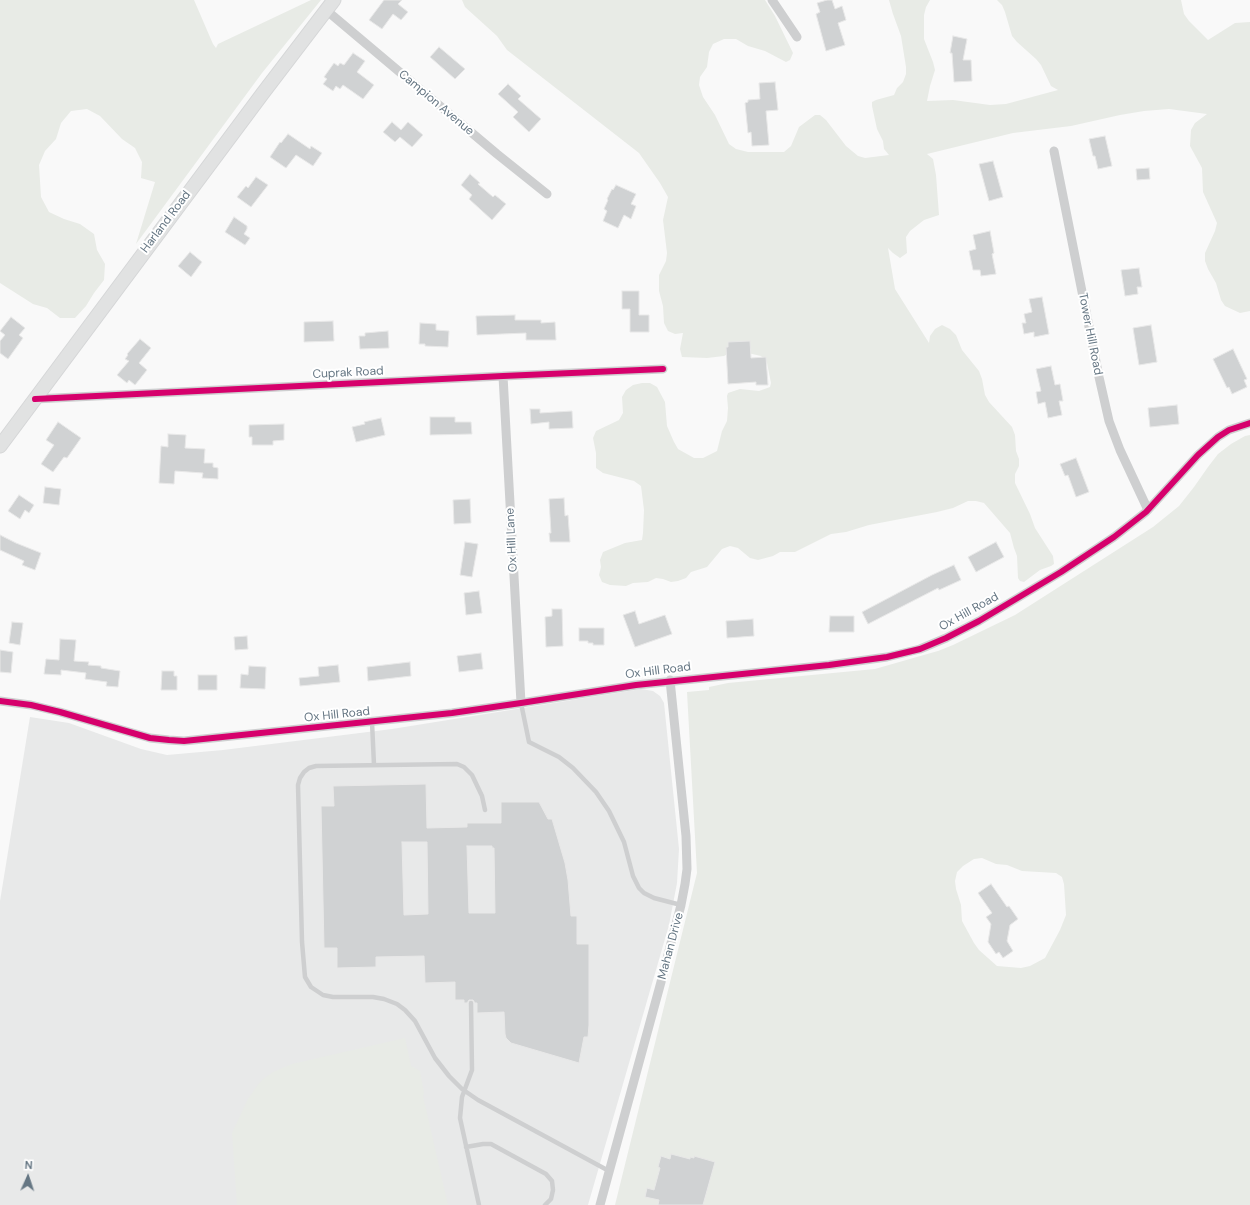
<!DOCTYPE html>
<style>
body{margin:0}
#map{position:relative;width:1250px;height:1205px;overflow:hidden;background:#f9f9f9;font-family:"DM Sans",sans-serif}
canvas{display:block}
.north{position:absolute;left:8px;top:1157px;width:40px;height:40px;-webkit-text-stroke:3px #fff;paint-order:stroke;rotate:3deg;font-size:11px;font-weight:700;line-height:16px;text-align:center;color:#657683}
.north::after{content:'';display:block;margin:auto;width:14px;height:18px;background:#657683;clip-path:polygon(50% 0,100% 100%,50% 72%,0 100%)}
</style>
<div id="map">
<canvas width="1250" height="1205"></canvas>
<div class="north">N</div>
</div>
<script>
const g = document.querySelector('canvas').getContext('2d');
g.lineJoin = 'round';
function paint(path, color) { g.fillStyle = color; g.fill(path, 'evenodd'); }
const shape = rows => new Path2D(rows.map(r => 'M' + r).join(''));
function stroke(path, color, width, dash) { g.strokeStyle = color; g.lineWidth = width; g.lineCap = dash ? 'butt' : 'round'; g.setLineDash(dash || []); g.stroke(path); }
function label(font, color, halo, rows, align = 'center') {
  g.font = font + ' "DM Sans",sans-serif'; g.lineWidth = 4; g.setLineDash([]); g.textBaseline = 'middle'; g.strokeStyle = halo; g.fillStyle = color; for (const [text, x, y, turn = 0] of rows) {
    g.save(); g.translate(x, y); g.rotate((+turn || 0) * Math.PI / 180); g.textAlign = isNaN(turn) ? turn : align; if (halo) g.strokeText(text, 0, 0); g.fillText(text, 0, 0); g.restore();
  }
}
const built = shape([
 [641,689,653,691,660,696,664,703,679,849,677,883,669,925,588,1205,0,1205,0,901,30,717,69,723,141,749,167,755,223,750,392,729]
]);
const green = shape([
 [0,0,194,0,213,44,216,48,218,44,311,0,321,0,262,73,136,244,155,182,141,178,142,162,135,148,122,139,100,116,87,109,71,111,61,123,56,139,45,151,39,165,41,197,49,212,64,219,80,224,94,234,97,250,105,264,104,280,94,293,86,306,75,318,60,318,47,308,33,304,0,283],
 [462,0,765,0,775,16,793,53,790,60,786,62,765,51,748,46,736,39,724,39,713,44,709,52,707,67,700,77,699,85,703,97,715,115,729,144,736,149,748,152,784,152,791,146,799,127,815,115,820,115,826,120,846,146,858,156,865,158,889,155,884,149,883,141,877,129,872,106,872,102,876,100,894,95,897,88,903,82,906,74,906,67,901,36,893,14,889,0,930,0,926,7,924,15,924,39,933,62,935,70,930,86,927,101,953,100,990,105,1006,104,1058,90,1051,86,1041,65,1036,59,1017,42,1012,36,1005,12,1002,5,997,0,1181,0,1184,14,1189,21,1208,40,1235,23,1250,22,1250,311,1240,313,1225,306,1221,300,1216,283,1208,269,1205,261,1205,253,1215,231,1217,223,1203,192,1202,168,1190,146,1191,130,1195,123,1207,114,1169,109,1144,111,1120,115,1071,126,1013,133,927,154,933,159,936,175,939,215,924,220,910,231,906,237,907,253,900,258,893,253,888,248,895,289,929,343,930,336,935,329,942,325,950,329,956,335,962,350,979,371,982,379,985,395,989,402,1012,427,1015,435,1016,451,1019,459,1019,466,1015,474,1015,483,1030,514,1035,528,1053,556,1054,564,1051,566,1040,570,1024,582,1020,581,1018,578,1017,556,1014,548,1010,533,984,503,976,501,968,501,953,508,937,512,869,525,846,532,831,534,795,552,780,552,773,556,758,560,750,558,738,548,730,546,722,549,707,567,691,572,686,578,678,581,671,582,663,579,656,578,648,582,633,583,626,586,610,585,602,582,599,575,601,567,600,560,603,552,625,543,642,540,643,533,644,510,641,486,634,481,603,473,596,468,596,453,593,438,596,431,619,420,623,413,622,397,626,390,633,385,642,383,650,383,657,387,665,402,667,426,674,442,678,449,694,458,703,458,717,451,722,431,727,421,728,408,727,396,728,393,740,389,759,391,770,387,771,383,767,363,761,356,735,350,724,356,707,358,682,357,680,349,683,333,675,334,668,331,664,323,663,306,659,291,659,275,666,261,667,253,663,220,668,197,660,183,639,153,507,50,497,36,465,7],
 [1250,435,1250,1205,615,1205,697,873,687,692,709,690,709,687,728,683,875,669,938,651,953,645,1015,615,1153,527,1179,506,1194,487,1208,467,1218,454,1231,444,1245,436],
 [982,858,996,864,1007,865,1022,871,1056,873,1062,877,1064,884,1066,915,1060,930,1045,958,1030,966,1021,968,997,966,979,950,974,943,962,921,961,905,956,889,955,881,957,872,963,866,974,859],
 [405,1038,411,1066,420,1071,424,1093,423,1096,448,1205,237,1205,232,1133,248,1099,257,1086,262,1080,273,1072,292,1064]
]);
const building = shape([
 [384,0,402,0,398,4,408,12,401,20,393,14,382,29,369,20,384,0],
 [827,0,832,0,835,9,842,6,846,20,838,23,845,45,826,51,816,14,820,12,817,3,827,0],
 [953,36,967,39,963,60,971,60,972,81,954,82,952,53,950,53,953,36],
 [439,47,465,69,455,79,430,57,439,47],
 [353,53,365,61,357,72,374,85,363,99,343,85,340,89,336,86,333,91,323,84,327,79,324,77,334,63,338,66,340,63,344,65,353,53],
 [775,82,778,110,766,111,769,145,752,146,751,132,748,133,745,103,748,102,748,100,760,99,759,83,775,82],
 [508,84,521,96,518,99,541,119,529,132,513,117,518,112,498,94,508,84],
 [392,122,401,130,408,122,423,135,412,147,400,137,395,142,383,132,392,122],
 [288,134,310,149,311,146,322,153,313,166,296,155,286,168,270,157,280,142,281,143,288,134],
 [1105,136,1112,166,1098,169,1095,156,1093,156,1089,139,1105,136],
 [993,161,1003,197,989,201,979,164,993,161],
 [1149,168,1150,179,1137,180,1136,169,1149,168],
 [470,174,480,183,478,184,493,197,495,195,506,204,492,220,469,199,472,195,461,185,470,174],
 [256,177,268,185,251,207,237,197,246,186,248,188,256,177],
 [616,185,636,194,631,204,636,206,631,219,624,215,618,228,603,221,607,211,604,209,608,200,607,199,612,189,613,190,616,185],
 [234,217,247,226,247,229,244,234,250,238,245,245,225,232,234,217],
 [990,231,994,253,992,254,996,274,981,276,980,270,973,270,969,251,976,249,973,235,990,231],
 [190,252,202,262,191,277,178,266,190,252],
 [1139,268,1142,287,1137,287,1138,294,1125,296,1121,270,1139,268],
 [622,291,639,291,639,315,649,315,649,332,630,332,630,309,622,309,622,291],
 [1042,297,1049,334,1034,337,1034,332,1024,334,1022,323,1026,323,1024,314,1032,312,1029,299,1042,297],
 [515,315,515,320,541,320,541,323,555,322,556,340,526,340,526,333,477,335,476,316,515,315],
 [11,317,25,328,19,335,23,338,8,359,0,353,0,341,5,335,0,331,11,317],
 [333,321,334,341,304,342,304,322,333,321],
 [420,323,436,324,436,330,449,331,448,347,425,346,425,344,419,344,420,323],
 [1151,325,1157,362,1139,365,1133,328,1151,325],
 [388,331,389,348,360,349,359,336,365,336,365,333,388,331],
 [140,339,151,348,139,363,147,370,135,385,129,380,127,383,117,375,129,361,125,359,128,355,127,354,140,339],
 [750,341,751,358,766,357,768,385,756,385,756,382,728,384,726,347,728,347,728,342,750,341],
 [1233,349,1247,379,1244,380,1247,387,1232,394,1229,387,1227,388,1213,359,1233,349],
 [1051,366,1055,385,1060,384,1063,401,1059,401,1062,415,1048,418,1045,402,1038,404,1036,392,1041,391,1036,369,1051,366],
 [1177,405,1179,424,1150,427,1148,408,1177,405],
 [530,409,540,409,540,413,572,411,573,428,549,429,549,422,531,424,530,409],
 [430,417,455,417,455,422,471,422,472,434,430,435,430,417],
 [381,418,385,435,356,442,352,427,365,424,364,422,381,418],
 [58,422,81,438,67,458,64,457,53,472,41,464,54,445,46,440,58,422],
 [284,424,284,440,273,441,273,445,252,445,252,437,249,437,249,425,284,424],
 [168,434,186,435,185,448,205,449,204,463,213,463,213,467,218,468,218,479,202,478,203,473,175,471,174,484,159,483,161,446,168,447,168,434],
 [1076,458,1089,492,1076,497,1068,475,1065,476,1060,464,1076,458],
 [45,487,61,489,59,505,43,503,45,487],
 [19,495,34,505,29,513,25,510,20,519,8,511,19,495],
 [564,498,565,516,568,515,570,542,550,542,549,533,551,533,549,499,564,498],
 [470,499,471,523,454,524,453,500,470,499],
 [0,535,16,543,41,553,35,570,22,565,24,561,0,550,0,535],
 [465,542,478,544,472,577,460,575,465,542],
 [996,542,1004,557,976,572,968,557,996,542],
 [954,565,961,580,939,590,938,588,868,624,862,612,932,575,954,565],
 [479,591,482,613,466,615,464,593,479,591],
 [552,609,562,609,563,646,546,647,545,617,552,616,552,609],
 [635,611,639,624,665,615,672,634,635,647,623,615,635,611],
 [830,616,854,616,854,632,829,632,830,616],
 [753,619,754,636,727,638,726,621,753,619],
 [12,622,23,623,20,645,9,643,12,622],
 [579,628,604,628,604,645,593,645,593,643,588,643,588,641,579,641,579,628],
 [247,636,248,649,235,650,234,637,247,636],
 [60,639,76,640,74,661,89,662,88,665,101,666,101,668,120,671,118,687,106,686,107,682,85,679,86,673,61,670,61,675,44,674,46,659,59,660,60,639],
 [0,650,13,652,11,673,0,672,0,650],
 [481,653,483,669,459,672,457,656,481,653],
 [410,662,411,676,368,681,367,667,410,662],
 [338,665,340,682,300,686,299,678,319,676,318,667,338,665],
 [249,666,266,667,265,689,240,688,241,674,248,675,249,666],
 [162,671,174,671,174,676,177,676,177,690,161,690,162,671],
 [198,675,217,675,217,690,198,690,198,675],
 [426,784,427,828,467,827,467,823,501,823,501,802,539,802,548,819,552,819,565,863,568,880,571,916,577,916,577,944,589,944,589,1025,588,1037,584,1037,579,1063,511,1043,506,1038,505,1034,504,1012,477,1013,477,1003,475,1003,473,1000,469,1000,467,1003,464,1003,464,1000,455,1000,455,982,425,983,424,956,376,957,376,967,337,968,337,948,324,948,321,806,334,806,333,786,426,784],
 [402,842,427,842,428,914,404,915,402,842],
 [467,846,492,846,492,848,494,848,495,913,469,913,467,846],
 [991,884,1007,907,1009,906,1018,919,1010,925,1007,941,1013,951,1003,958,999,952,996,954,988,942,991,924,986,917,992,913,978,893,991,884],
 [671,1154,690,1159,690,1157,694,1158,694,1156,715,1162,703,1205,658,1205,659,1200,645,1197,647,1188,654,1190,660,1168,658,1167,661,1156,670,1159,671,1154]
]);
const service = shape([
 [521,703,529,742,559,757,573,768,596,792,609,811,624,842,633,876,639,888,644,893,654,898,681,905],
 [372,722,374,765],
 [485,810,482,796,472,775,464,767,457,764,316,766,309,768,304,772,300,778,298,785,302,942,305,977,311,987,323,995,333,997,373,997,384,999,397,1004,405,1010,415,1021,435,1058,449,1076,462,1089,478,1100,609,1171],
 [471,1003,472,1070,462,1097,460,1118,479,1205],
 [466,1147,483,1144,491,1144,546,1174,552,1181,553,1190,551,1199,545,1205]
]);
const minor = shape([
 [772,0,797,37],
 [326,10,497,154,547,194],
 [1054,151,1099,377,1109,421,1120,450,1148,510],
 [503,376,521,703],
 [35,399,503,376,663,369],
 [0,701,31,705,60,712,150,738,169,740,184,741,452,713,521,703,636,685,829,665,887,657,920,649,946,638,979,621,1061,572,1114,537,1146,512,1198,455,1218,437,1229,430,1250,423],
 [600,1205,661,982,681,905,685,884,687,869,686,836,670,680]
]);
const secondary = shape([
 [0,446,263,93,334,0]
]);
const cycleway = shape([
 [35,399,503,376,663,369],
 [0,701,31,705,60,712,150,738,169,740,184,741,452,713,521,703,636,685,829,665,887,657,920,649,946,638,979,621,1061,572,1114,537,1146,512,1198,455,1218,437,1229,430,1250,423]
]);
const streetNames = [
 ["Campion Avenue",436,103,40],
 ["Harland Road",166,222,-53],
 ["Tower Hill Road",1090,334,79],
 ["Cuprak Road",348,373,-3],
 ["Ox Hill Lane",512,540,-93],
 ["Ox Hill Road",969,612,-29],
 ["Ox Hill Road",658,671,-7],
 ["Ox Hill Road",337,715,-6],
 ["Mahan Drive",671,946,-75]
];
paint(built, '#e8e9e9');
paint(green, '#e8ebe6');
paint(building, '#d0d2d3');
stroke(building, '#e8e8e8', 1);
stroke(secondary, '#d5d6d7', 15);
stroke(service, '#cecfd0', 4.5);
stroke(minor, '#cecfd0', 9);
stroke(secondary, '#e1e2e2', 13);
stroke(cycleway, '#d6006c', 6);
label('12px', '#657683', '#fff', streetNames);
</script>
